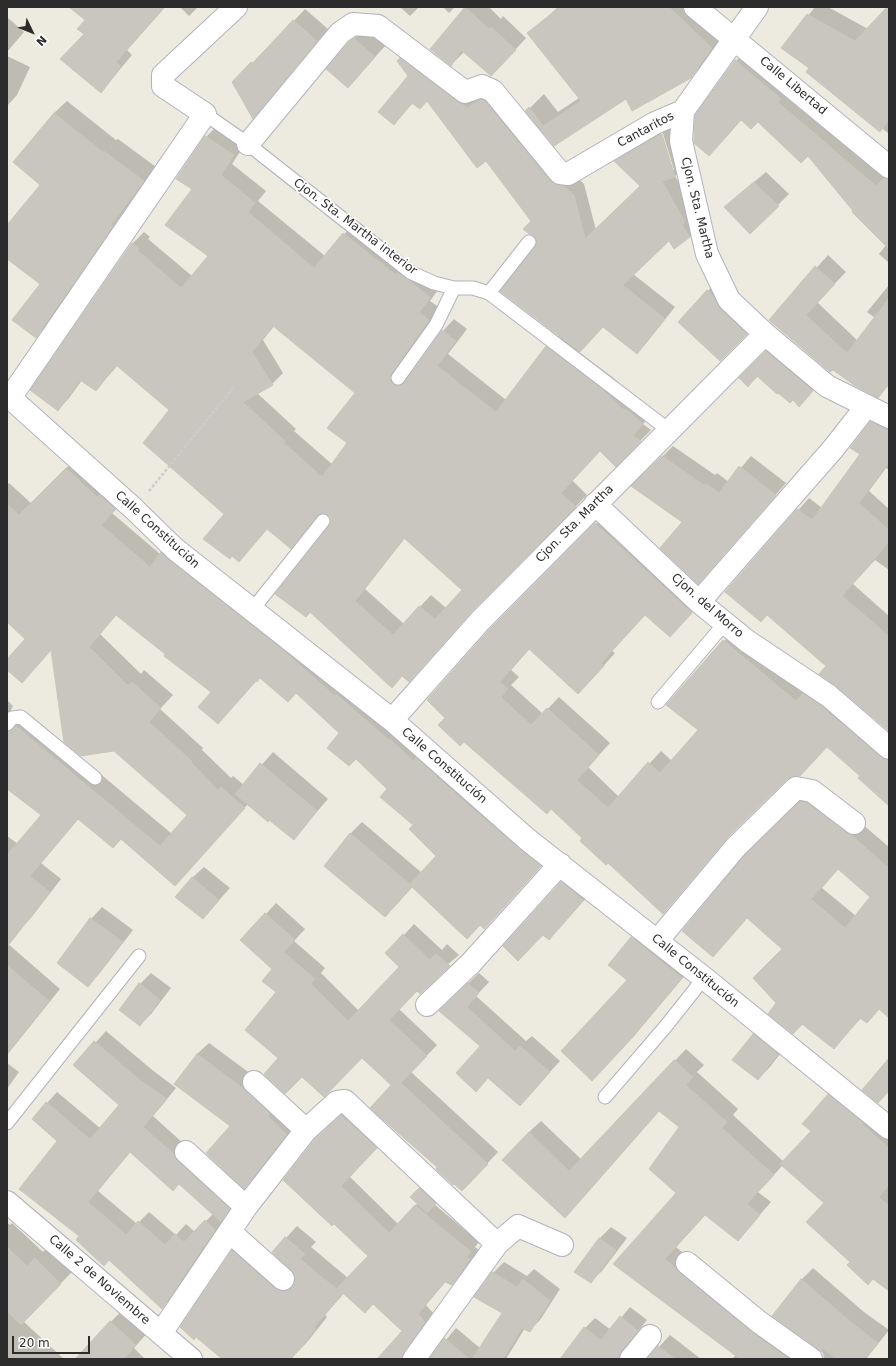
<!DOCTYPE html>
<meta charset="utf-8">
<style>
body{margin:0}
#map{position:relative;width:896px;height:1366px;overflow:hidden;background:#edeadf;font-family:"DejaVu Sans",sans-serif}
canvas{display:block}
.frame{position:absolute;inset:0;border:8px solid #2c2c2c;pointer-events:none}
.north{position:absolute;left:12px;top:12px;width:40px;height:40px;-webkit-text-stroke:3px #fff;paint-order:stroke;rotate:133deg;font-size:11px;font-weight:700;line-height:16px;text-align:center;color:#2c2c2c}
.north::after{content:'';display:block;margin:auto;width:14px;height:18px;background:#2c2c2c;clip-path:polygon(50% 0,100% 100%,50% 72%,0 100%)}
.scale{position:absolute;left:12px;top:1336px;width:78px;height:18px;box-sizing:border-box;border:2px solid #2c2c2c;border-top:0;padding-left:5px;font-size:12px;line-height:14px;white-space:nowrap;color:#2c2c2c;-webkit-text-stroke:3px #fff;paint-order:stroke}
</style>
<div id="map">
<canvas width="896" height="1366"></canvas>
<div class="frame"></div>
<div class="north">N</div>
<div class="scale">20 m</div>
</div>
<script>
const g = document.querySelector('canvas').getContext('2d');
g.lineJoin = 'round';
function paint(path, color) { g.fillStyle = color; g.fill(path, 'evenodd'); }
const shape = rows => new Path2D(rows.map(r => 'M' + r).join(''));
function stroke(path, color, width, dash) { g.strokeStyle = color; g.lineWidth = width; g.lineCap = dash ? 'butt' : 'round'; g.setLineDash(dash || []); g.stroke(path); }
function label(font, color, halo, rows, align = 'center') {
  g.font = font + ' "DejaVu Sans",sans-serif'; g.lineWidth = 3.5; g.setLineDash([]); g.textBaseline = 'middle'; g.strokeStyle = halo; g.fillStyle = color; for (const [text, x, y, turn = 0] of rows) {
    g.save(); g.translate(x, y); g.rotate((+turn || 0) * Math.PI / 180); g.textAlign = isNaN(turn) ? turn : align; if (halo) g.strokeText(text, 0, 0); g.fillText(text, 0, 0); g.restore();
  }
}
const shadow = shape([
 [71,7,165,7,127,50,132,55,101,92,86,33,86,20],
 [180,7,198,7,189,16],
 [400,7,419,7,410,16],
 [443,7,455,7,449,13],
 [466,7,489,7,501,19,503,16,526,38,502,64,464,52,451,65,431,49],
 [558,7,698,7,726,34,705,63,690,77,626,97,555,145,527,111,544,94,558,112,579,98,529,34],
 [815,7,828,7,868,29,889,7,889,134,810,68,783,47],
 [305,9,328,29,253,117,234,82,264,51,265,52],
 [7,17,24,32,7,52],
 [366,28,386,45,348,87,349,43],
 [412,48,479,98,490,90,584,184,596,230,641,186,616,161,626,151,660,131,672,170,674,170,662,130,673,124,686,165,675,176,695,211,701,226,690,237,669,239,633,274,675,307,647,342,637,353,603,326,579,352,615,379,637,400,638,398,654,412,643,424,651,430,616,465,600,450,572,480,587,495,482,600,409,681,403,675,392,687,311,612,306,616,332,522,329,514,324,512,320,514,291,548,268,528,239,561,226,514,170,410,118,365,96,390,82,380,69,398,58,410,32,390,133,243,144,232,150,237,148,239,192,276,209,256,193,189,206,137,217,126,245,144,232,164,266,191,258,201,325,256,355,222,407,264,410,262,441,286,430,301,440,308,405,374,412,374,443,331,454,319,467,329,448,354,506,400,547,347,559,335,536,247,537,238,532,221,487,159,427,100,413,103,394,123,409,76,399,61],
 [275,325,356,393,348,443,333,465,294,431,296,429,257,393,272,384,283,373,263,340],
 [405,538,463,590,446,608,431,595,404,624,365,589],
 [747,49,889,175,889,263,879,254,886,245,855,211,808,154,758,120,742,119,721,143,736,61],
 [7,56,30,67,17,95,7,106],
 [67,101,116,140,118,139,156,167,124,212,125,213,49,324,36,336,42,284,7,257,7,245,42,185,15,162,54,113],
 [766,172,789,194,750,233,737,196],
 [828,255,846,272,817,302,858,341,875,318,867,312,889,285,889,385,878,396,770,320],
 [719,279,758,322,720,360,708,291],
 [775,343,822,381,808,396,793,399,758,376,748,386,740,378],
 [882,411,889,414,889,470,886,468,869,491,889,509,889,570,875,560,853,584,889,616,889,730,827,666,767,614,726,592,809,498,822,508,862,454,851,448],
 [673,446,715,475,717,473,729,482,751,456,786,483,698,583,684,522,633,486],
 [78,456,127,497,112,513,160,554,173,541,552,854,484,928,413,886,397,904,350,834,362,822,422,873,437,856,388,789,341,733,297,692,260,677,218,723,212,692,117,614,100,634,141,674,144,670,173,695,160,709,203,748,202,750,231,778,233,776,244,785,273,752,328,799,294,838,248,804,187,872,122,838,113,847,79,818,41,863,61,879,30,919,18,931,7,938,7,836,18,844,42,815,7,787,7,700,13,706,11,710,14,718,22,720,29,714,172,834,189,815,52,649,22,682,7,669,7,660,26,639,7,622,7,485,9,483,32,504],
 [607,513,703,600,681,625,645,614,612,651,615,653,590,681,530,648,511,670,519,677,511,685,543,714,559,697,610,743,588,767,619,797,661,751,672,761,699,730,724,641,736,629,889,743,889,795,862,776,828,746,787,778,737,827,663,913,551,808,447,718,490,630],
 [812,791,862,824,889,847,889,1011,880,1008,867,1022,862,1017,834,1048,803,1024,793,1033,778,1002,783,949,748,917,713,956,745,857],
 [839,868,872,897,856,916,822,888],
 [204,867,230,888,203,918,192,878],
 [572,872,593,890,559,929,504,946],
 [276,903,305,929,294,941,325,968,321,973,359,1011,401,967,404,935,414,924,442,950,447,944,459,955,417,990,399,1009,437,1045,411,1072,498,1152,473,1179,438,1167,393,1085,362,1057,280,1058,277,992,266,914],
 [102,907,133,930,99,974,88,985,91,919],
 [643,926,693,966,644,1024,604,1068,628,980,609,964],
 [7,943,60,989,7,1055],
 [151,973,171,988,151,1014,140,1025,140,984],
 [479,973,489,982,476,996,526,1041,532,1036,560,1061,520,1105,451,1000],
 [765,1023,789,1042,770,1067,758,1079,734,1060,753,1034],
 [106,1031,151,1069,176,1088,153,1116,184,1144,239,1198,224,1218,225,1219,173,1297,162,1307,81,1236,59,1141,47,1103,57,1092,100,1128,121,1104,75,1065],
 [131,1151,179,1183,213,1214,195,1232,186,1224,176,1235,149,1212,137,1224,98,1191],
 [209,1043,255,1077,297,1123,256,1176,244,1187,232,1126,197,1054],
 [686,1049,704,1065,697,1072,738,1109,733,1115,784,1162,812,1131,828,1095,839,1084,889,1127,889,1290,851,1262,826,1203,783,1165,758,1192,771,1202,738,1240,706,1214,676,1247,763,1320,820,1359,732,1359,736,1355,614,1264,678,1193,680,1127,660,1110,576,1204,529,1132,541,1121,581,1159],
 [7,1063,19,1072,7,1089],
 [351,1107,385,1138,350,1177,398,1224,418,1203,411,1197,425,1183,441,1198,434,1204,479,1242,475,1247,479,1250,461,1275,452,1284,446,1281,426,1305,433,1313,413,1342,403,1351,404,1331,374,1303,365,1312,344,1293,325,1315,327,1317,308,1341,291,1359,225,1359,233,1251,244,1240,292,1280,296,1280,296,1274,273,1252,297,1226,316,1242,311,1247,348,1278,370,1256,334,1222,326,1129],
 [7,1222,10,1225,12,1223,43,1252,51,1244,75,1269,23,1321,64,1359,7,1359],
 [611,1227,627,1238,602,1271,590,1282,599,1239],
 [504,1262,527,1276,534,1269,560,1289,540,1320,529,1331,525,1328,506,1359,430,1359,456,1328,480,1348,503,1312,493,1273],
 [813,1268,864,1312,889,1330,866,1359,824,1359,823,1353,773,1315,802,1279],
 [125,1307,150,1330,134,1348,145,1359,76,1359],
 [630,1307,647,1320,631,1340,629,1348,619,1357,561,1359,585,1328,595,1318,611,1330],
 [670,1335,701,1359,648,1359]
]);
const building = shape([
 [69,7,165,7,116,62,121,67,101,93,60,59,84,34,77,29,85,20,69,7],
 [465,7,489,29,491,27,516,50,491,76,461,50,451,66,430,49,465,7],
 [560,7,669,7,712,48,691,78,632,111,626,99,554,146,525,111,529,107,543,126,581,101,527,33,560,7],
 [887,7,889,7,889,120,880,132,806,72,809,68,781,48,807,14,855,41,887,7],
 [293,20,317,41,253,119,232,82,251,62,253,63,293,20],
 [354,38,375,57,348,88,326,69,349,42,354,38],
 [400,58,467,108,478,101,481,99,485,101,550,181,564,186,574,195,585,239,640,186,614,161,662,134,675,177,662,181,685,222,682,225,690,237,674,249,669,241,623,285,665,319,637,354,603,327,580,352,500,291,535,247,536,239,523,229,531,221,486,161,477,168,427,101,420,109,412,103,394,125,378,112,408,76,397,61,400,58],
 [735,60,781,99,778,102,876,186,884,178,889,179,889,249,852,212,853,211,808,156,801,163,758,122,751,129,741,120,709,156,694,143,695,115,735,60],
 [54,113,103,152,104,151,144,181,111,225,113,226,36,338,12,320,40,284,7,259,7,225,40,185,13,162,54,113],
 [205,136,234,155,221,175,255,203,248,212,314,268,343,233,396,275,398,272,431,298,419,312,429,320,391,374,391,381,394,385,401,385,404,383,442,330,456,341,437,366,496,412,546,346,603,390,625,411,626,409,643,424,633,436,641,441,616,467,600,451,561,493,576,507,471,612,409,682,402,676,392,688,310,612,306,617,275,594,329,526,331,518,328,515,320,513,317,516,291,549,267,529,239,562,232,556,230,559,203,539,224,514,143,443,169,410,116,365,96,391,80,380,58,411,30,390,132,243,139,249,138,251,181,288,208,256,165,225,192,189,176,179,205,136],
 [273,326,355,393,327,428,347,443,322,477,284,443,285,441,243,402,273,385,252,352,273,326],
 [404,538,462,590,435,619,419,606,393,635,355,601,404,538],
 [754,182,779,206,750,234,724,207,754,182],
 [815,266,835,284,806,315,847,353,889,298,889,384,878,398,854,385,833,370,830,372,769,320,815,266],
 [707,290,713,296,720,309,747,334,720,361,678,322,707,290],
 [766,351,813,391,799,407,793,400,790,403,778,393,777,394,757,376,748,387,739,378,766,351],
 [870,422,889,429,889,462,859,503,889,530,889,542,842,596,889,636,889,731,837,687,819,674,826,666,767,615,761,622,725,592,797,509,812,520,860,454,850,448,870,422],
 [662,456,704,485,705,483,719,493,739,466,776,495,698,584,660,548,682,522,631,486,662,456],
 [66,468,97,497,99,495,116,509,101,525,150,567,161,552,283,650,335,696,336,694,389,740,390,739,413,761,416,758,473,809,541,866,484,929,480,925,467,939,412,887,385,917,324,866,350,833,410,884,436,856,409,829,413,825,380,797,387,789,356,759,349,766,327,748,339,733,296,693,288,702,260,678,257,682,256,681,218,724,198,707,211,692,164,656,165,654,116,615,89,647,128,686,132,682,161,708,149,722,192,761,191,762,218,790,221,787,245,808,175,886,121,839,113,848,78,819,30,876,50,892,7,947,7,855,41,815,7,789,7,732,16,726,160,846,187,815,114,751,81,756,64,742,51,650,22,683,7,670,7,659,25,639,7,622,7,504,19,515,66,468],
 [595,523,692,613,670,637,645,615,601,663,604,666,578,694,529,649,500,682,508,689,501,697,531,725,547,708,599,755,577,780,608,808,648,762,660,773,698,730,666,705,723,640,796,701,803,693,821,706,881,757,889,760,889,806,858,778,860,776,827,747,800,776,793,776,787,779,726,839,663,914,608,863,606,865,580,841,582,838,551,809,547,814,464,742,460,746,438,725,445,718,427,700,489,630,595,523],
 [260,763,317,811,294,840,269,820,268,822,235,794,260,763],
 [800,801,807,803,851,835,889,868,889,1018,879,1009,867,1023,860,1018,834,1049,802,1024,793,1034,768,1014,776,1003,753,978,782,949,747,918,713,957,682,931,744,856,800,801],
 [838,869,870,897,845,928,811,899,838,869],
 [192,877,219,900,203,919,175,897,192,877],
 [561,882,583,900,549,940,543,935,518,961,503,946,561,882],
 [265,913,295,940,284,952,315,979,311,984,348,1021,399,967,385,953,403,934,430,960,436,954,450,966,420,994,417,991,389,1020,427,1056,401,1083,488,1164,462,1191,454,1184,453,1185,436,1169,437,1167,370,1108,391,1085,362,1058,324,1097,302,1077,285,1094,264,1074,278,1058,245,1030,276,992,262,981,272,969,240,940,265,913],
 [90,918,123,942,88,987,57,963,90,918],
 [631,937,682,978,633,1037,592,1081,561,1051,627,980,608,965,631,937],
 [7,965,49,1001,7,1054,7,965],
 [139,983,160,1000,140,1026,119,1010,139,983],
 [468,983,479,993,467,1007,515,1051,520,1046,550,1072,520,1106,488,1078,476,1092,456,1073,480,1046,439,1011,468,983],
 [753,1034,778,1054,758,1080,732,1060,753,1034],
 [94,1041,140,1080,167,1099,143,1127,174,1154,178,1161,230,1209,221,1222,179,1184,173,1191,130,1152,88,1202,126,1235,138,1221,165,1245,175,1234,184,1242,205,1220,215,1230,162,1309,109,1260,104,1266,76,1240,79,1236,19,1189,57,1141,32,1119,46,1102,90,1139,119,1105,73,1065,94,1041],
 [197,1054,244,1089,270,1114,268,1116,287,1135,244,1189,206,1153,230,1126,174,1084,197,1054],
 [889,1058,889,1091,878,1103,862,1090,889,1058],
 [674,1060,693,1077,686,1085,727,1122,722,1128,774,1175,747,1204,760,1215,738,1241,705,1215,665,1259,751,1332,789,1359,740,1359,613,1264,676,1193,649,1169,679,1127,659,1111,565,1218,502,1160,529,1132,569,1171,674,1060],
 [828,1094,862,1122,861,1123,889,1148,889,1185,879,1197,889,1206,889,1291,873,1279,868,1285,847,1265,850,1262,806,1222,824,1203,780,1164,811,1131,802,1124,828,1094],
 [341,1115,377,1148,341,1186,389,1233,415,1205,471,1252,466,1257,470,1259,452,1285,445,1282,418,1314,425,1322,404,1352,402,1359,377,1359,402,1331,373,1304,365,1313,337,1288,368,1256,334,1224,332,1226,283,1180,315,1139,341,1115],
 [419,1188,436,1204,427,1213,410,1197,419,1188],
 [285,1237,305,1254,300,1259,343,1294,314,1327,316,1329,291,1359,222,1359,196,1337,194,1340,180,1327,232,1250,275,1289,280,1291,287,1291,292,1288,295,1282,295,1275,272,1252,285,1237],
 [599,1238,616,1250,591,1283,574,1272,599,1238],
 [7,1247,27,1266,35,1258,61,1284,21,1325,7,1311,7,1247],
 [492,1272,517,1287,523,1279,550,1301,530,1332,522,1328,503,1359,472,1359,502,1313,474,1297,492,1272],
 [801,1279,852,1323,878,1343,865,1359,836,1359,823,1349,820,1351,772,1316,801,1279],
 [620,1316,638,1331,621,1351,619,1359,560,1359,584,1327,601,1340,620,1316],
 [110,1321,136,1345,124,1359,75,1359,110,1321],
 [444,1338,470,1359,429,1359,444,1338],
 [658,1346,675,1359,647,1359,658,1346]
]);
const path = shape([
 [149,491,233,388]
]);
const service = shape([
 [205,114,248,144,410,272,434,283,454,288,473,288,489,293,670,431],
 [489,293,529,242],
 [398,378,436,325,454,288],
 [253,609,323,521],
 [658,702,725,623],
 [7,724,12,718,21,717,95,778],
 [605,1097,666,1026,704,978],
 [7,1123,139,956]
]);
const minor = shape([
 [695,7,889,167],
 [683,111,681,141,707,254,729,300,765,334,827,386,889,417],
 [248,144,340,33,353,24,378,26,465,92,482,86,493,91,560,173,568,174,655,123,683,111,757,7],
 [7,395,134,509,175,549,392,720,528,840,704,978,889,1128],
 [10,398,205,114,163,86,163,75,236,7],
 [595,504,699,602,747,641,829,696,889,748],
 [699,602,833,449,866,407],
 [392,720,480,621,765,334],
 [657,941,735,848,796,788,812,791,854,823],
 [427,1005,471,963,560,864],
 [254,1082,306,1130],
 [186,1152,246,1207],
 [230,1232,283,1279],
 [687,1263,759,1322,811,1359],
 [161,1333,246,1207,306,1130,337,1102,345,1101,497,1244],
 [414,1359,497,1244,518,1226,562,1245],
 [631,1359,650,1336]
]);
const tertiary = shape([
 [7,1202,191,1359]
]);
const streetNames = [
 ["Calle Libertad",793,86,40],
 ["Cantaritos",646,130,-28],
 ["Cjon. Sta. Martha",697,208,76],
 ["Cjon. Sta. Martha interior",355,227,37],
 ["Cjon. Sta. Martha",575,524,-45],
 ["Calle Constitución",157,530,42],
 ["Cjon. del Morro",707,606,41],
 ["Calle Constitución",444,766,41],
 ["Calle Constitución",695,971,39],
 ["Calle 2 de Noviembre",99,1280,41]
];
paint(shadow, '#0003');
paint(building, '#c8c6be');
stroke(building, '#c8c6b8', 1);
stroke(service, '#b2b2be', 15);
stroke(minor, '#b2b2be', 24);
stroke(tertiary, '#b2b2be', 24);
stroke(path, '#ccc', 2.5, [3, 2]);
stroke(service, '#fff', 13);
stroke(minor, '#fff', 22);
stroke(tertiary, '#fff', 22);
label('12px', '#2c2c2c', '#fff', streetNames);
</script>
